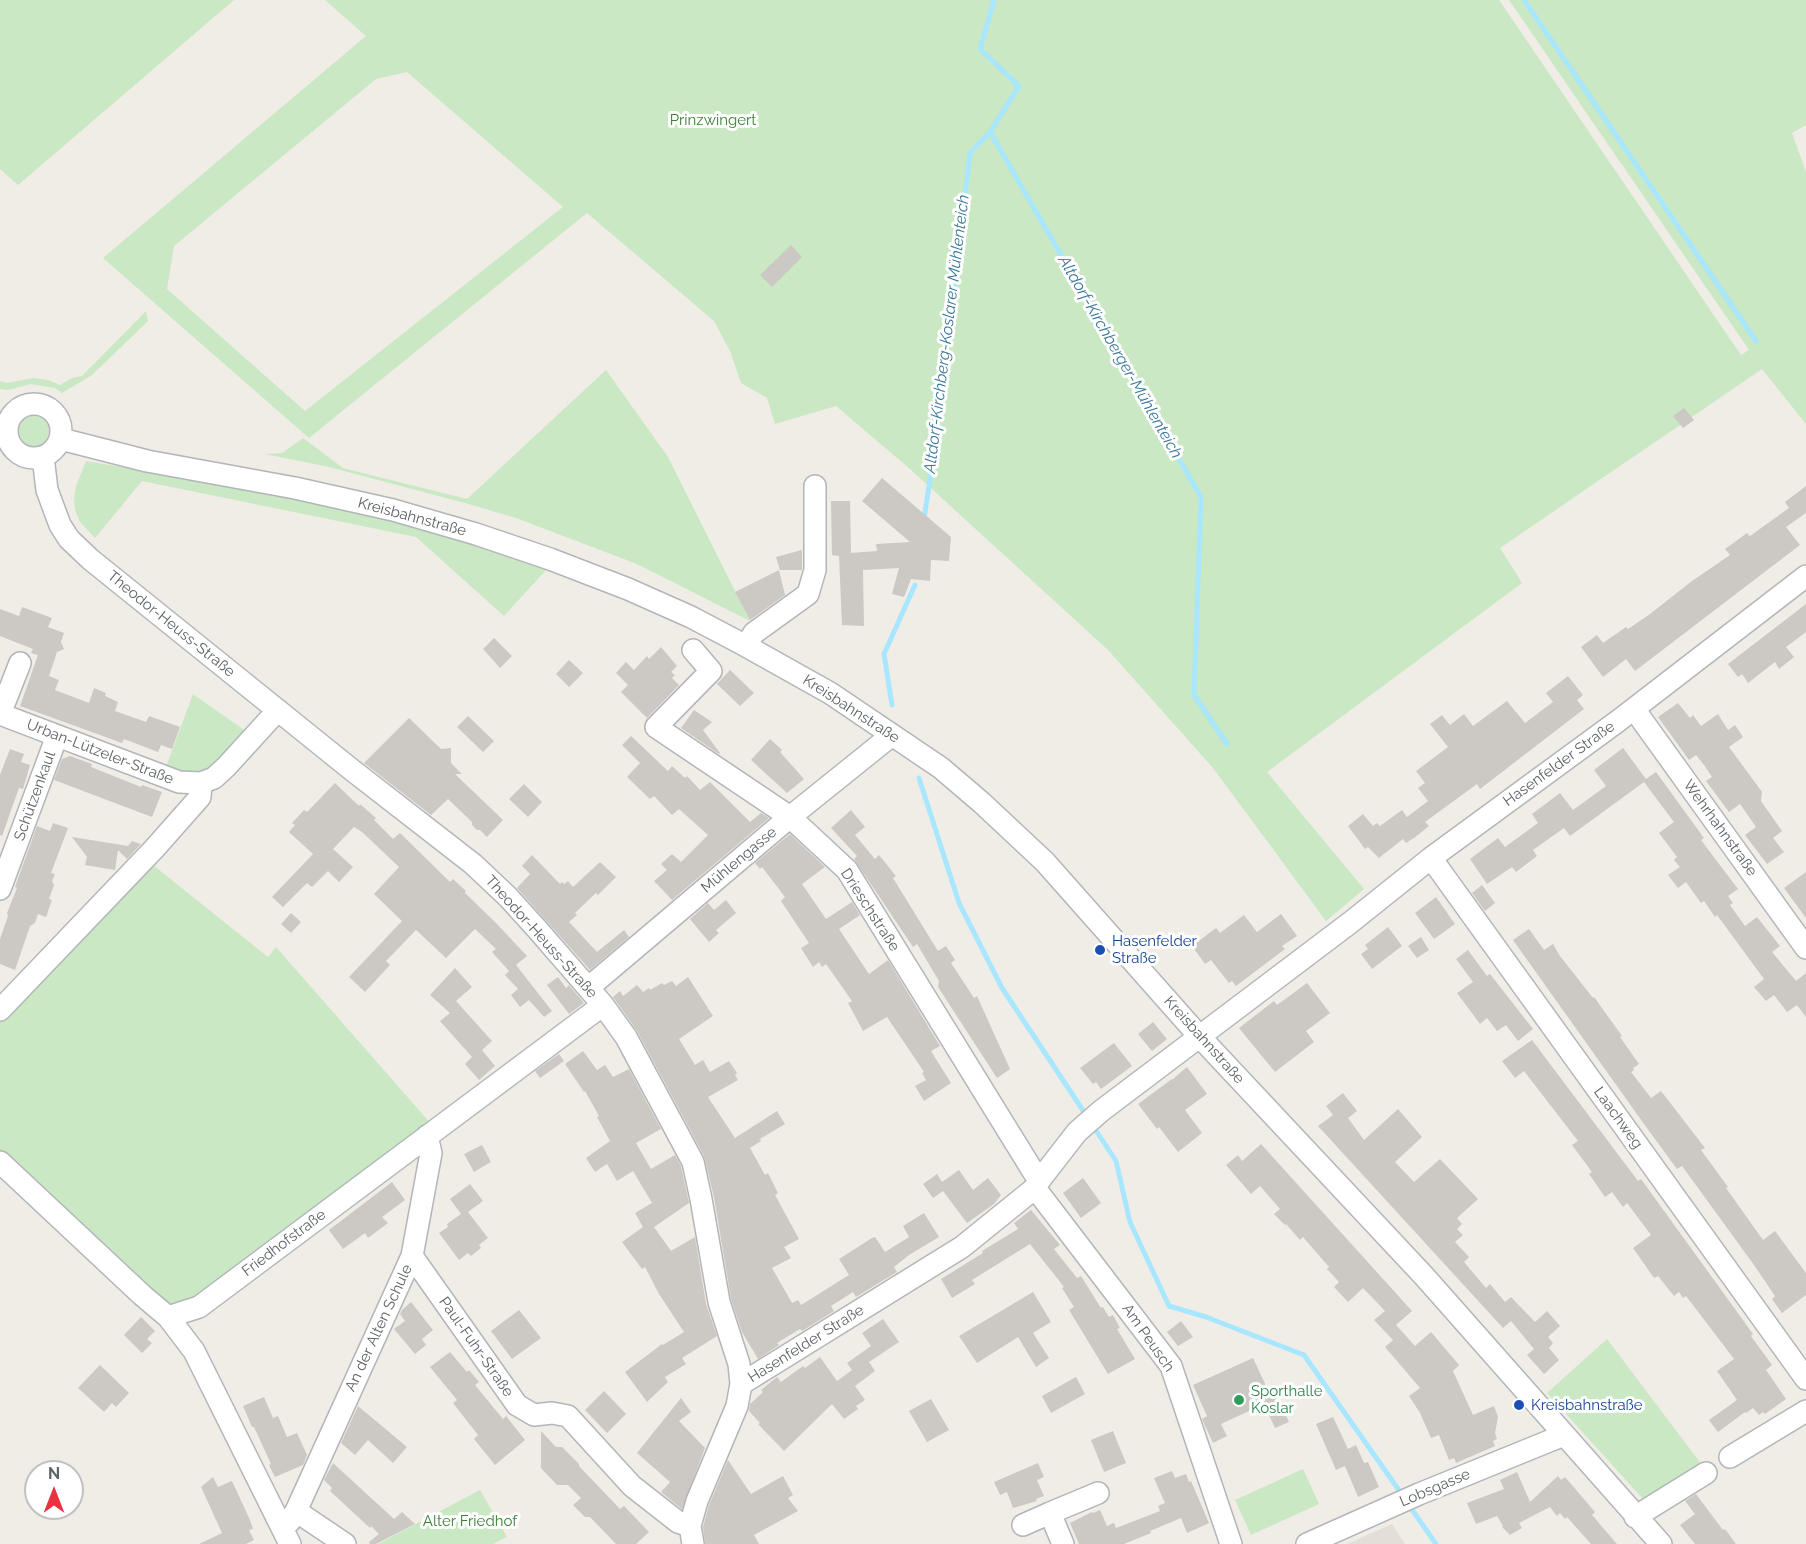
<!DOCTYPE html>
<meta charset="utf-8">
<style>
body{margin:0}
#map{position:relative;width:1806px;height:1544px;overflow:hidden;background:#f0ede7;font-family:Raleway,sans-serif}
canvas{display:block}
.north{position:absolute;left:24px;top:1460px;width:60px;height:60px;box-sizing:border-box;background:#fff;border:2px solid #bfc1c2;border-radius:50%;rotate:0deg;font-size:16px;font-weight:700;line-height:24px;text-align:center;color:#5e6367}
.north::after{content:'';display:block;margin:auto;width:21px;height:27px;background:#ec3140;clip-path:polygon(50% 0,100% 100%,50% 72%,0 100%)}
</style>
<div id="map">
<canvas width="1806" height="1544"></canvas>
<div class="north">N</div>
</div>
<script>
const g = document.querySelector('canvas').getContext('2d');
g.lineJoin = 'round';
function paint(path, color) { g.fillStyle = color; g.fill(path, 'evenodd'); }
const shape = rows => new Path2D(rows.map(r => 'M' + r).join(''));
function stroke(path, color, width, dash) { g.strokeStyle = color; g.lineWidth = width; g.lineCap = dash ? 'butt' : 'round'; g.setLineDash(dash || []); g.stroke(path); }
function label(font, color, halo, rows, align = 'center') {
  g.font = font + ' Raleway,sans-serif'; g.lineWidth = 6; g.setLineDash([]); g.textBaseline = 'middle'; g.strokeStyle = halo; g.fillStyle = color; for (const [text, x, y, turn = 0] of rows) {
    g.save(); g.translate(x, y); g.rotate((+turn || 0) * Math.PI / 180); g.textAlign = isNaN(turn) ? turn : align; if (halo) g.strokeText(text, 0, 0); g.fillText(text, 0, 0); g.restore();
  }
}
const education = shape([
 [1392,1524,1405,1544,1347,1544]
]);
const green = shape([
 [0,0,234,0,18,185,0,169],
 [325,0,1499,0,1741,355,1749,350,1509,0,1806,0,1806,125,1792,133,1806,172,1806,424,1762,369,1500,548,1522,583,1267,772,1364,889,1326,921,1213,768,1108,650,910,469,836,406,775,424,767,398,741,383,730,351,714,321,587,213,309,438,103,258,366,36],
 [407,72,563,207,305,411,167,289,174,246,376,79],
 [146,311,148,321,92,375,62,393,55,388,31,384,8,390,0,389,0,381,7,383,34,378,48,380,60,385,72,378,82,376],
 [606,370,668,457,750,621,637,564,516,518,465,503,329,467,265,454,282,453,303,438,343,468,467,499],
 '19 431a15 15 0 1 1 30 0a15 15 0 1 1-30 0Z',
 [86,461,276,494,421,528,547,569,504,616,416,537,142,481,95,538,80,522,75,510,74,498,76,486],
 [193,694,247,732,211,769,192,776,166,767],
 [148,861,268,957,276,947,432,1125,195,1305,165,1309,0,1155,0,1017],
 [1607,1339,1702,1465,1643,1499,1547,1393],
 [1303,1469,1319,1504,1251,1535,1235,1500],
 [480,1490,507,1537,493,1544,378,1544]
]);
const stream = shape([
 [992,0,994,1,980,49,1019,86,990,132,1201,497,1194,695,1227,744],
 [1524,0,1756,341],
 [924,519,934,453,970,153,990,132],
 [892,705,884,654,915,585],
 [919,778,959,903,1002,988,1088,1118],
 [1093,1126,1116,1161,1130,1222,1169,1306,1206,1317,1304,1355,1403,1496],
 [1408,1504,1436,1544]
]);
const building = shape([
 [791,245,802,257,772,287,760,275],
 [1684,408,1694,420,1683,428,1673,416],
 [882,478,951,537,949,561,931,560,930,581,911,579,904,597,892,594,899,568,863,570,864,626,842,625,839,556,832,555,831,501,850,501,851,553,877,551,876,544,910,542,862,501],
 [1806,486,1806,513,1786,527,1800,545,1635,671,1626,659,1603,677,1581,647,1597,635,1603,643,1626,627,1628,629,1650,614,1692,581,1730,555,1725,549,1747,533,1750,536,1789,508,1785,502],
 [802,550,802,570,780,570,776,557],
 [779,570,785,595,750,620,735,592],
 [1806,604,1806,632,1786,647,1794,657,1779,669,1775,662,1748,683,1742,674,1738,677,1728,664],
 [22,607,52,618,48,627,64,633,61,642,64,649,57,652,49,676,59,680,55,690,89,703,94,688,106,693,105,696,118,702,115,711,146,722,149,716,180,727,172,749,161,745,158,752,124,739,122,743,20,706,38,655,31,653,33,649,0,636,0,609,19,616],
 [494,638,512,656,500,668,483,649],
 [661,647,677,666,671,672,675,675,672,678,679,685,647,718,621,692,628,685,616,673,626,662,634,670,647,656,649,659],
 [569,660,583,673,569,687,556,674],
 [730,670,754,693,740,706,717,684],
 [1568,676,1583,695,1577,700,1584,709,1480,789,1477,784,1425,822,1429,826,1414,838,1406,843,1403,839,1379,858,1368,847,1365,849,1348,826,1363,814,1373,826,1377,823,1380,826,1402,810,1407,817,1428,801,1418,788,1425,783,1416,771,1448,747,1430,724,1442,715,1450,725,1464,714,1473,726,1507,701,1525,723,1553,702,1546,693],
 [1678,703,1690,718,1693,715,1701,726,1718,714,1728,730,1735,725,1743,737,1729,747,1762,792,1761,801,1782,831,1773,838,1784,852,1767,864,1745,835,1756,827,1740,804,1729,812,1706,781,1712,777,1704,765,1696,755,1689,760,1658,717],
 [694,710,712,722,703,730,720,753,719,754,681,728],
 [468,716,494,741,483,752,457,727],
 [409,718,441,749,451,748,451,763,462,774,455,774,503,820,487,837,480,830,477,830,472,825,472,822,448,799,431,815,364,763],
 [631,736,668,771,672,766,685,778,687,776,700,790,710,782,750,822,761,813,769,818,672,900,654,881,667,870,661,864,672,854,681,862,708,835,679,809,672,815,654,796,650,799,627,777,640,763,622,745],
 [770,739,782,750,780,752,804,779,787,793,751,760],
 [1623,748,1646,779,1656,772,1704,838,1701,840,1738,889,1728,896,1733,903,1730,905,1745,926,1757,917,1780,946,1772,952,1796,981,1806,973,1806,1017,1797,1005,1787,1012,1774,995,1766,1001,1754,987,1764,979,1717,915,1715,917,1704,901,1701,903,1686,882,1678,888,1668,875,1680,867,1674,860,1677,857,1659,833,1674,822,1644,782,1570,836,1564,828,1533,850,1537,856,1516,872,1512,867,1487,884,1470,859,1498,838,1505,847,1538,823,1532,814,1560,793,1573,810,1606,786,1594,770],
 [10,749,24,754,21,762,30,765,23,789,19,788,2,836,0,835,0,775],
 [70,756,92,764,91,767,141,787,142,785,162,792,152,817,54,780,62,759],
 [335,783,359,806,360,804,376,818,374,820,393,839,400,833,450,882,453,879,466,891,465,893,495,922,527,956,516,965,552,1011,544,1017,529,1000,520,1007,511,995,518,989,505,975,509,971,492,952,496,949,475,929,446,958,416,930,386,961,390,965,365,992,349,977,402,921,374,894,399,867,362,832,354,827,333,849,353,867,339,882,328,871,312,887,307,883,283,907,272,897,313,854,289,832,295,825,292,823,304,810,307,812],
 [524,784,542,802,528,817,509,799],
 [851,810,865,827,855,835,875,859,879,855,896,876,893,878,938,951,946,946,955,960,951,963,974,998,977,996,1010,1069,997,1078,938,987,939,981,917,944,913,947,854,859,857,856,831,828],
 [53,823,68,828,51,873,55,874,52,881,54,885,49,899,52,900,46,917,38,914,35,923,30,926,15,970,0,964,0,939,8,916,7,913,17,888,15,887,37,826,50,831],
 [790,834,825,867,802,884,826,919,852,902,860,915,839,929,869,974,888,960,940,1046,931,1051,951,1083,924,1101,915,1086,926,1080,922,1073,924,1072,887,1017,863,1031,848,1003,852,1001,826,964,822,967,819,962,813,967,801,948,809,943,781,901,785,897,762,867,760,869,755,863],
 [72,837,128,846,132,841,141,844,127,859,118,850,115,870,85,865,87,857],
 [532,855,560,884,562,882,564,884,568,881,573,887,600,862,616,877,598,895,596,893,575,913,577,915,569,922,597,952,624,930,629,937,590,970,517,888,530,874,522,866],
 [1806,872,1806,918,1784,888],
 [1482,885,1495,903,1485,911,1472,893],
 [1436,897,1455,924,1434,939,1415,913],
 [726,900,736,913,716,930,719,933,709,942,690,919,708,903,714,910],
 [291,913,301,922,291,933,281,924],
 [1281,914,1297,936,1282,946,1285,949,1236,986,1232,981,1229,983,1211,960,1205,964,1192,946,1216,928,1220,933,1244,915,1257,932],
 [1388,927,1402,946,1372,969,1361,954,1368,949,1365,945],
 [1529,929,1544,950,1553,944,1560,956,1593,998,1594,997,1622,1036,1620,1037,1639,1064,1633,1068,1634,1070,1631,1072,1651,1098,1661,1091,1675,1109,1705,1148,1701,1150,1728,1187,1726,1188,1763,1240,1775,1231,1806,1273,1806,1295,1782,1313,1772,1299,1775,1296,1754,1265,1682,1166,1677,1169,1644,1124,1513,940],
 [1421,937,1429,950,1417,958,1408,946],
 [1468,950,1487,976,1490,974,1533,1029,1518,1041,1506,1025,1497,1031,1487,1018,1480,1024,1457,993,1473,982,1456,959],
 [455,968,472,987,456,1001,492,1041,482,1050,495,1066,479,1080,465,1064,472,1057,440,1021,450,1013,430,995],
 [558,977,566,988,569,985,584,1003,569,1014,547,985],
 [688,977,713,1016,679,1039,695,1065,703,1060,710,1072,729,1061,737,1073,735,1075,738,1080,708,1097,735,1138,777,1111,785,1124,760,1139,761,1141,750,1148,765,1175,768,1173,778,1193,775,1195,799,1239,784,1247,791,1258,772,1268,792,1303,798,1300,801,1305,849,1275,839,1259,872,1238,875,1237,885,1252,909,1237,903,1226,924,1213,939,1237,909,1255,894,1267,897,1272,856,1297,853,1292,831,1306,834,1311,802,1331,800,1329,777,1343,779,1345,758,1359,742,1332,731,1299,714,1197,704,1156,637,1031,613,997,620,991,623,996,637,985,643,992,649,988,650,990,662,983,664,985,672,981,676,986],
 [1307,983,1330,1013,1306,1031,1314,1042,1275,1072,1239,1028,1274,1001,1277,1005],
 [1153,1022,1167,1039,1152,1051,1138,1034],
 [1532,1040,1638,1181,1641,1179,1753,1334,1751,1336,1772,1365,1766,1370,1786,1399,1765,1414,1763,1412,1759,1415,1753,1408,1746,1413,1745,1412,1718,1432,1709,1420,1737,1400,1717,1371,1734,1359,1686,1296,1683,1298,1679,1292,1674,1296,1658,1276,1654,1278,1633,1248,1651,1235,1627,1203,1623,1207,1612,1192,1605,1197,1589,1174,1592,1172,1572,1145,1578,1141,1524,1071,1515,1078,1502,1061],
 [1114,1043,1132,1066,1101,1089,1096,1082,1093,1084,1080,1068],
 [583,1051,597,1070,605,1065,613,1077,629,1069,661,1129,636,1143,651,1169,675,1155,681,1166,689,1203,654,1227,671,1251,695,1237,706,1304,717,1336,682,1358,686,1364,665,1377,668,1382,647,1402,625,1372,662,1344,663,1345,684,1332,659,1294,645,1267,642,1269,622,1242,643,1227,635,1213,652,1203,633,1171,617,1181,607,1164,595,1172,586,1158,610,1141,597,1117,599,1116,585,1091,584,1092,565,1064],
 [559,1054,564,1061,540,1078,535,1071],
 [1187,1067,1207,1094,1185,1110,1202,1133,1178,1152,1159,1127,1157,1129,1138,1104,1172,1079,1174,1079,1174,1078],
 [1343,1093,1357,1111,1348,1118,1364,1140,1398,1109,1422,1137,1395,1162,1414,1182,1440,1159,1478,1199,1457,1218,1462,1224,1457,1229,1463,1235,1455,1242,1469,1257,1464,1262,1486,1288,1490,1284,1505,1302,1511,1297,1535,1322,1547,1311,1560,1326,1548,1337,1553,1343,1549,1348,1559,1360,1544,1374,1527,1355,1534,1349,1511,1321,1503,1328,1318,1126,1333,1115,1326,1106],
 [1261,1144,1412,1311,1396,1325,1415,1346,1431,1332,1459,1365,1453,1371,1473,1415,1494,1406,1498,1417,1495,1433,1497,1439,1493,1441,1495,1446,1456,1463,1454,1458,1449,1460,1439,1435,1431,1438,1420,1413,1409,1396,1420,1388,1385,1347,1393,1340,1374,1320,1385,1311,1363,1288,1348,1302,1334,1287,1339,1282,1327,1269,1329,1267,1303,1237,1300,1240,1286,1224,1285,1225,1274,1214,1280,1209,1260,1186,1251,1194,1226,1165,1238,1155,1242,1161],
 [482,1145,491,1162,474,1172,464,1154],
 [959,1170,973,1190,988,1178,1001,1195,994,1204,967,1223,943,1191,933,1198,923,1184,937,1174,942,1182],
 [1083,1178,1101,1203,1081,1218,1063,1193],
 [392,1182,405,1200,382,1217,388,1223,368,1238,365,1233,343,1249,329,1230],
 [470,1184,483,1201,468,1212,488,1238,479,1245,481,1248,471,1256,468,1253,459,1260,439,1233,448,1227,447,1224,461,1214,450,1199],
 [1031,1210,1060,1245,1054,1249,1077,1278,1081,1276,1101,1308,1103,1307,1109,1317,1113,1315,1120,1328,1117,1329,1135,1359,1108,1374,1069,1310,1074,1307,1062,1288,1064,1287,1030,1244,972,1280,975,1284,952,1298,941,1279,983,1253,982,1251,1018,1229,1014,1223],
 [1033,1292,1051,1322,1033,1333,1049,1358,1036,1367,1018,1337,977,1363,959,1336],
 [411,1302,433,1330,422,1339,426,1345,415,1354,394,1329,405,1321,400,1314,402,1310],
 [519,1310,541,1338,512,1359,491,1331],
 [141,1317,155,1331,147,1339,152,1343,142,1353,124,1335],
 [883,1319,899,1342,869,1362,875,1371,855,1386,865,1400,856,1406,858,1409,844,1419,832,1404,784,1451,758,1424,760,1423,749,1411,750,1404,763,1392,761,1390,777,1377,781,1382,803,1366,805,1368,820,1357,837,1381,852,1370,847,1363,871,1346,862,1333],
 [1181,1321,1193,1337,1178,1346,1167,1332],
 [450,1352,467,1372,469,1370,479,1382,475,1385,503,1419,506,1416,525,1440,495,1465,474,1439,478,1435,453,1403,457,1400,430,1367],
 [1253,1358,1267,1388,1272,1386,1289,1422,1275,1428,1264,1404,1221,1424,1227,1436,1213,1443,1202,1419,1207,1416,1193,1385],
 [100,1365,129,1393,116,1407,112,1403,104,1412,78,1388],
 [1076,1377,1085,1394,1051,1413,1042,1396],
 [604,1391,626,1414,607,1433,585,1410],
 [264,1397,273,1418,278,1416,287,1437,297,1433,307,1455,303,1465,275,1477,269,1465,271,1464,254,1427,252,1427,243,1406],
 [681,1398,691,1412,679,1421,705,1448,682,1509,661,1492,670,1482,637,1453],
 [931,1399,949,1430,927,1442,909,1411],
 [358,1406,407,1447,393,1463,368,1440,355,1455,341,1443],
 [1333,1417,1348,1449,1356,1445,1364,1463,1368,1462,1379,1487,1358,1497,1345,1466,1336,1470,1316,1424],
 [541,1431,556,1447,562,1447,579,1464,579,1466,620,1509,624,1506,649,1532,636,1544,616,1544,590,1517,585,1517,573,1505,581,1498,568,1485,557,1485,541,1468],
 [1113,1431,1126,1463,1104,1472,1091,1440],
 [728,1460,751,1494,783,1476,793,1495,788,1498,798,1511,754,1535,759,1544,705,1544,703,1527,709,1505],
 [333,1463,394,1519,402,1512,415,1524,376,1544,370,1544,369,1542,379,1534,371,1526,370,1528,330,1491,332,1488,324,1480],
 [1038,1463,1044,1477,1037,1480,1044,1496,1036,1499,1037,1501,1013,1508,1007,1492,1000,1495,994,1482],
 [1172,1471,1175,1478,1186,1474,1189,1482,1191,1481,1209,1523,1187,1533,1181,1518,1150,1531,1151,1533,1124,1544,1079,1544,1070,1523,1092,1512,1093,1513,1100,1510,1107,1526,1114,1523,1116,1528,1160,1511,1158,1506,1165,1503,1154,1478],
 [1517,1472,1530,1502,1558,1476,1561,1480,1565,1477,1595,1512,1592,1515,1617,1544,1591,1544,1567,1517,1565,1519,1560,1513,1557,1516,1550,1507,1519,1523,1522,1528,1510,1535,1502,1527,1503,1526,1497,1516,1476,1524,1467,1503,1504,1489,1500,1480],
 [213,1477,218,1487,232,1481,250,1520,253,1529,249,1530,254,1540,246,1544,199,1544,222,1533,201,1487],
 [1696,1494,1723,1530,1725,1529,1736,1544,1695,1544,1680,1525,1695,1514,1685,1501]
]);
const minor = shape([
 '7 431a27 27 0 1 1 54 0a27 27 0 1 1-54 0Z',
 [61,439,147,461,295,488,393,510,476,534,550,559,628,589,691,617,746,646,830,693,941,768,982,803,1045,862,1199,1036,1424,1276,1661,1544],
 [43,457,47,490,60,525,69,539,90,559,352,770,473,864,508,897,537,929,603,1005,626,1037,693,1162,701,1199,719,1302,739,1364,741,1384,737,1406,697,1501,690,1526,693,1544],
 [746,646,754,633,808,594,815,570,815,486],
 [693,650,711,671,656,727,790,817,847,870,1039,1181],
 [1634,709,1806,948],
 [0,714,179,782,201,783,214,778,226,767,278,710],
 [0,714,20,663],
 [1431,858,1806,1379],
 [0,889,57,736],
 [588,988,790,817,892,735],
 [0,1010,154,849,200,797,201,783],
 [0,1162,142,1295,168,1317,194,1351,290,1544],
 [1035,1188,1171,1366,1231,1544],
 [412,1256,517,1405,534,1415,552,1413,568,1416,632,1486,678,1522,690,1526],
 [168,1317,199,1307,603,1005],
 [741,1384,962,1247,1035,1188,1039,1181,1077,1132,1101,1111,1351,922,1431,858,1618,721,1806,576],
 [1730,1457,1806,1411],
 [296,1511,412,1256,431,1153,427,1136],
 [1635,1517,1706,1473],
 [290,1521,296,1511,345,1544],
 [1023,1525,1050,1513],
 [1063,1544,1050,1513,1098,1493],
 [1307,1544,1419,1494,1564,1435]
]);
const markers = [
 [1100,950,6,"#1a4fb4"],
 [1239,1400,6,"#2e9e5b"],
 [1519,1405,6,"#1a4fb4"]
];
const parkNames = [
 ["Prinzwingert",713,120],
 ["Alter Friedhof",470,1521]
];
const streetNames = [
 ["Kreisbahnstraße",412,517,15],
 ["Theodor-Heuss-Straße",171,624,39],
 ["Kreisbahnstraße",851,709,33],
 ["Urban-Lützeler-Straße",100,752,21],
 ["Hasenfelder Straße",1559,764,-36],
 ["Schützenkaul",35,796,-70],
 ["Wehrhahnstraße",1720,828,54],
 ["Mühlengasse",739,860,-40],
 ["Drieschstraße",870,910,57],
 ["Theodor-Heuss-Straße",541,937,48],
 ["Kreisbahnstraße",1204,1040,48],
 ["Laachweg",1618,1118,54],
 ["Friedhofstraße",284,1243,-37],
 ["An der Alten Schule",379,1328,-65],
 ["Am Peusch",1148,1338,55],
 ["Hasenfelder Straße",806,1344,-32],
 ["Paul-Fuhr-Straße",476,1347,55],
 ["Lobsgasse",1435,1488,-23]
];
const transitNames = [
 ["Hasenfelder",1112,941],
 ["Straße",1112,958],
 ["Kreisbahnstraße",1531,1405]
];
const leisureNames = [
 ["Sporthalle",1251,1391],
 ["Koslar",1251,1408]
];
const waterNames = [
 ["Altdorf-Kirchberg-Koslarer Mühlenteich",947,334,-83],
 ["Altdorf-Kirchberger-Mühlenteich",1120,357,60]
];
paint(education, '#e3ded8');
paint(green, '#c9e8c3');
stroke(stream, '#a8e7ff', 5);
paint(building, '#ccc8c4');
stroke(minor, '#b2b5b9', 24);
stroke(minor, '#fff', 21);
for (const [x, y, r, color] of markers) { const dot = new Path2D(); dot.arc(x, y, r, 0, 2 * Math.PI); g.fillStyle = color; g.fill(dot); stroke(dot, '#fff', 2); }
label('15px', '#3b8233', '#fff', parkNames);
label('15px', '#5e6367', '#fff', streetNames);
label('15px', '#164399', '#fff', transitNames, 'left');
label('15px', '#27864d', '#fff', leisureNames, 'left');
label('italic 16px', '#3a7799', '#fff', waterNames);
</script>
